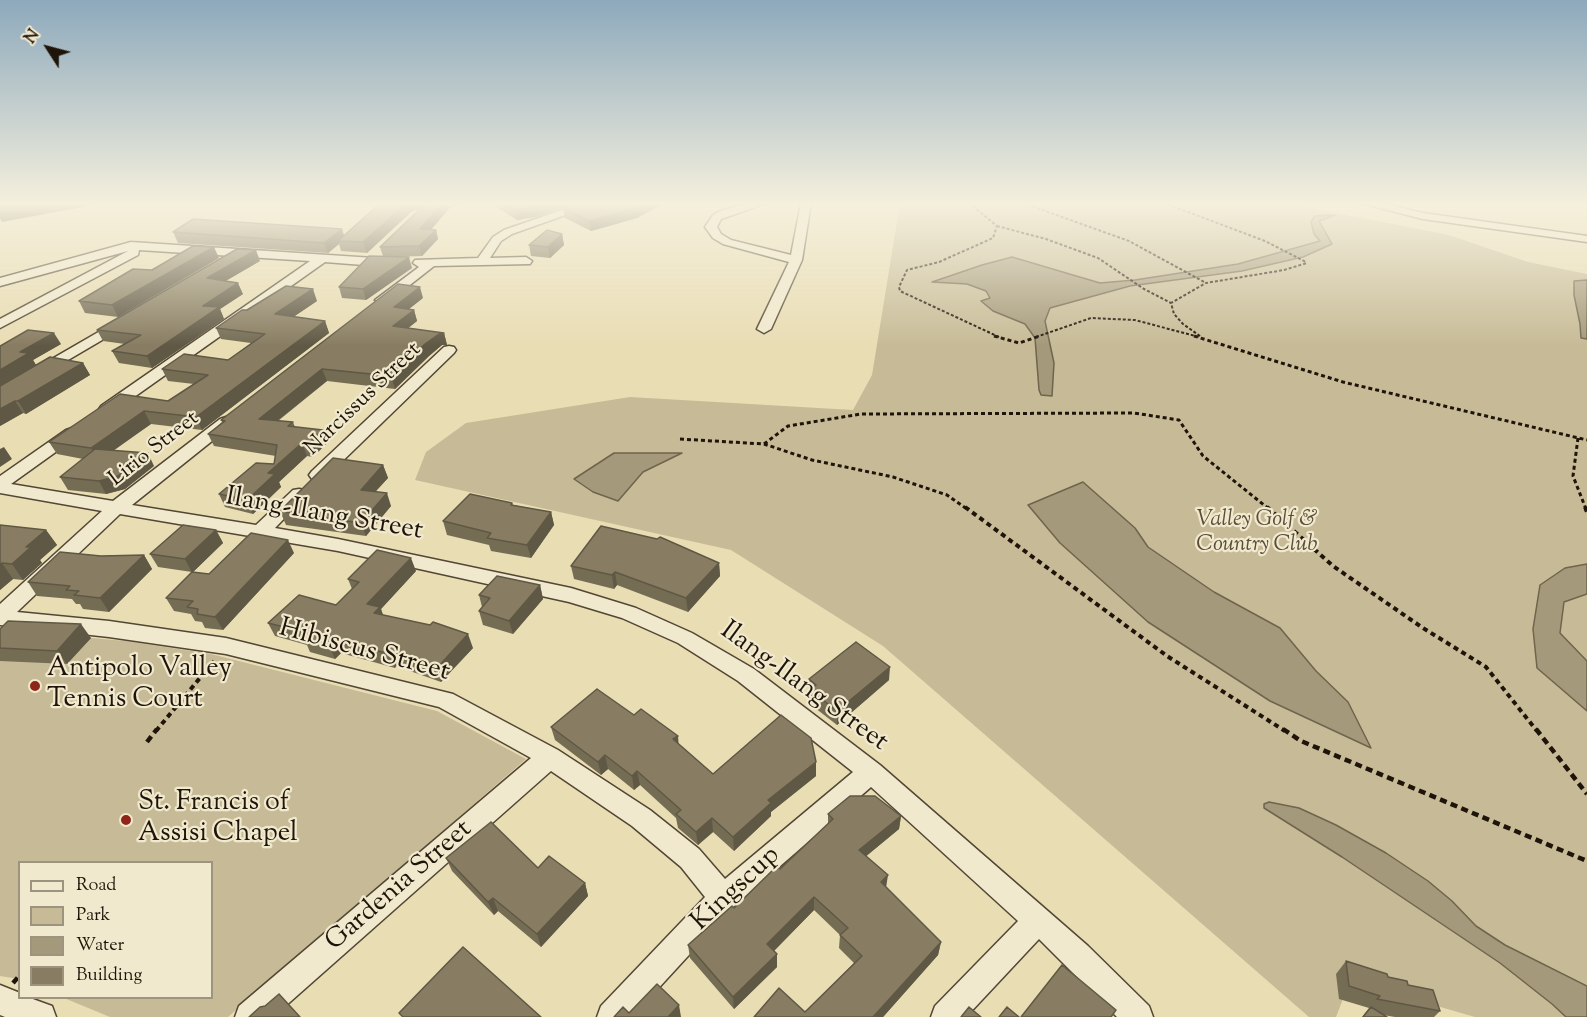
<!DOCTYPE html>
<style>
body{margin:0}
#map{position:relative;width:1587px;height:1017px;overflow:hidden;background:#e9ddb4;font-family:"Sorts Mill Goudy",serif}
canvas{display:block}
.legend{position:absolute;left:18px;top:861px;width:195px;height:138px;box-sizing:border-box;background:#f1e9ce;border:2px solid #9d947f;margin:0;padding:8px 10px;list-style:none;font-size:18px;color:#1f1409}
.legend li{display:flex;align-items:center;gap:12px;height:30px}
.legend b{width:30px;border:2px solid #9d947f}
.north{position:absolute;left:18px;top:18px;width:60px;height:60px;-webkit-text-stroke:4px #f1e9ce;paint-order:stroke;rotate:306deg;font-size:16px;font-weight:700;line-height:24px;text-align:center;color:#1f1409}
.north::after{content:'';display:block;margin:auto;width:21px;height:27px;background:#1f1409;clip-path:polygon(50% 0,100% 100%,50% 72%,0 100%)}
</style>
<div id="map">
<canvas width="1587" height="1017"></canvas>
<ul class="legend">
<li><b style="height:8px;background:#f1e9ce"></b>Road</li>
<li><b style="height:16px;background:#c7bb97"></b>Park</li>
<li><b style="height:16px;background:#a4997a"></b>Water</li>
<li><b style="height:16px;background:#887d62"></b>Building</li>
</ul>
<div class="north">N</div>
</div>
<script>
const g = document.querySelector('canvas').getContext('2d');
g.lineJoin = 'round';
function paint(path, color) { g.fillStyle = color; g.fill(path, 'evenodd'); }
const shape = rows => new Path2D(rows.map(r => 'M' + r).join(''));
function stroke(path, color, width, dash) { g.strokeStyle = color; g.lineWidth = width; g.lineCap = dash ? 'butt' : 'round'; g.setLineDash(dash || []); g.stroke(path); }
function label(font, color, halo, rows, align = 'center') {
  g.font = font + ' "Sorts Mill Goudy",serif'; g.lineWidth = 4.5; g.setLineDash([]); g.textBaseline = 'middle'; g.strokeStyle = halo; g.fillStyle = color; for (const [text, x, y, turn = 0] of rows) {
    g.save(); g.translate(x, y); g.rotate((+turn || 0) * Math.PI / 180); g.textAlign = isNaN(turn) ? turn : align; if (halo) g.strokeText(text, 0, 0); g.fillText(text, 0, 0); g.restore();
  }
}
const green = shape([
 [900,203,1299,203,1312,208,1449,235,1528,262,1587,274,1587,1017,1475,1017,1350,981,1336,1017,1309,1017,883,646,731,550,415,480,426,452,466,423,630,397,853,410,872,375],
 [0,630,126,641,211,654,437,711,526,759,228,1017,110,1017,64,998,212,998,212,862,20,862,19,979,0,976]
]);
const water = shape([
 [1335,215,1319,221,1332,244,1303,257,1242,271,1130,286,1050,308,1045,321,1054,363,1052,396,1041,395,1039,390,1035,338,1025,324,993,311,981,301,990,298,986,291,967,284,932,282,982,265,1012,257,1100,283,1135,280,1238,264,1320,241,1314,234,1311,222,1315,216,1335,215],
 [1587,280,1587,339,1581,338,1580,324,1574,295,1574,281,1587,280],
 [614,453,682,453,643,472,618,501,593,492,574,479,614,453],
 [1083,482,1135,528,1148,547,1214,592,1280,628,1316,671,1348,702,1371,748,1270,701,1148,622,1060,543,1028,505,1083,482],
 [1587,564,1587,594,1564,602,1560,633,1587,661,1587,711,1537,668,1533,629,1540,585,1565,568,1587,564],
 [1269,802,1299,808,1336,825,1386,853,1428,881,1452,901,1476,926,1505,945,1587,986,1587,1017,1566,1017,1552,1004,1500,963,1342,857,1264,808,1264,804,1269,802]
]);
const pathFar3 = shape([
 [969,203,997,226,993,238,939,262,907,270,899,287,900,291,999,337],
 [1023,203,1129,241,1206,283],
 [1164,203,1265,241,1306,262],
 [997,226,1046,239,1098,258,1144,289,1171,303],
 [1200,336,1183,324,1174,314,1171,303,1206,283,1284,270,1307,263],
 [1036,337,1091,318,1135,320,1199,337]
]);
const pathFar2 = shape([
 [994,336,1019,343,1040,336],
 [1194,336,1343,382,1587,440],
 [1578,438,1573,476,1586,509],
 [680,439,764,444,812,460,893,477,947,495,967,509],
 [764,444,788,426,861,414,1134,413,1179,420,1203,456,1269,509]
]);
const pathFar1 = shape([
 [965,507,1167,656,1285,731],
 [1267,507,1333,566,1423,628,1486,667,1537,731],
 [1585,507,1587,512],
 [156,731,214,661]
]);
const path = shape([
 [1283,729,1301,741,1587,861],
 [1536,729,1587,794],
 [147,742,157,729],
 [13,983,20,975]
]);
const minor = shape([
 [442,203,460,203,425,215,420,212,442,203],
 [582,203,599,203,512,234,501,241,490,258,526,257,532,261,530,264,434,266,387,303,382,304,375,300,419,267,413,263,415,260,478,258,493,237,504,230,582,203],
 [748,203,767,203,721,219,717,227,721,234,731,240,791,255,801,203,811,203,802,260,771,329,764,333,757,329,789,262,723,244,713,238,705,227,713,215,720,211,748,203],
 [1360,203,1381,203,1423,213,1587,236,1587,242,1423,219,1360,203],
 [131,242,389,259,395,263,389,267,325,262,113,412,107,414,99,409,101,406,310,261,139,250,138,255,0,328,0,319,128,251,0,286,0,278,131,242],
 [121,319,128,323,126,326,0,400,0,389,121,319],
 [449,346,454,347,456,350,454,353,324,479,312,479,309,475,312,471,444,347,449,346],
 [226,417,234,422,232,425,132,505,256,525,293,490,299,489,305,490,308,494,275,528,338,539,571,588,636,608,692,633,754,669,880,765,1088,946,1149,1006,1153,1017,1117,1017,1039,939,966,1017,931,1017,935,1006,1018,921,871,787,733,907,632,1017,597,1017,601,1006,705,897,681,867,632,826,551,771,273,1017,235,1017,239,1006,531,758,439,707,226,654,109,637,0,625,0,604,102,511,0,493,0,476,66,430,72,428,80,433,78,436,11,484,113,501,220,419,226,417],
 [120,514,338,551,569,602,622,618,678,643,738,681,853,772,725,879,699,849,650,810,558,750,453,694,226,638,109,621,17,612,120,514],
 [0,985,20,993,20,998,30,998,52,1006,56,1017,5,1017,0,1015,0,985]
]);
const wall = shape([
 [490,203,574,203,536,217,517,220],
 [575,203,665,203,637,218,591,231,565,218,563,208],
 [448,210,431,229,436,230,438,239,422,256,388,257,412,268,366,300,342,298,339,287,383,256,380,247],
 [411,212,367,253,341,251,339,244,328,253,178,243,173,232,342,229,344,236],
 [562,234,564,245,550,258,531,256,529,245],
 [219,258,118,317,85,313,79,301,152,270],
 [260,261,225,281,243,294,220,309,224,319,152,368,119,363,112,351,125,344,103,341,97,330],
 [423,298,409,309,414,310,417,321,408,328,444,333,447,345,442,345,429,356,395,389,327,381,278,421,293,422,295,427,323,430,327,443,313,457,307,456,279,482,281,487,253,514,225,507,219,494,274,464,276,456,214,446,208,434,222,422,221,420],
 [317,301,293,317,325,321,329,333,202,430,151,424,113,450,154,466,125,489,106,494,68,490,60,477,83,459,57,454,49,442,168,401,194,384,168,381,162,369,228,360,251,343,221,339,216,328,247,310],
 [61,344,33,360,36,365,83,363,90,375,26,414,23,413,0,426,0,346],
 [383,465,388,478,375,492,391,506,366,536,286,525,280,511],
 [512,503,513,505,551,512,554,525,531,558,491,551,489,545,447,535,443,521],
 [0,525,46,530,57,545,40,560,42,563,23,580,13,579,0,590],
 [216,530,223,543,193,572,209,574,294,553,223,630,205,628,202,622,195,621,191,614,174,611,166,598,192,572,158,567,150,554],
 [144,555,152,569,109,612,83,609,80,604,76,604,72,599,37,596,28,582,101,556],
 [719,563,720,576,688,612,617,585,614,589,574,579,571,566],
 [416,571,381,609,383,615,473,648,441,682,396,666,395,668,341,653,335,659,310,652,307,645,275,636,268,623,336,605,352,589,348,579],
 [540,585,543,599,513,634,483,625,479,611,482,607,479,595],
 [0,629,91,638,67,664,0,661],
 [809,679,889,680,837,725,810,704,810,695,808,693],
 [634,715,679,744,713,774,816,776,771,812,771,816,734,851,713,832,698,845,678,828,676,818,640,785,634,790,608,769,601,775,555,740,551,727],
 [828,814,901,816,899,829,866,856,886,888,941,942,938,955,883,1017,754,1017,805,1012,854,963,839,948,840,935,814,910,774,951,777,954,777,967,734,1009,690,958,688,945,780,869,828,825],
 [446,858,585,883,588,896,541,947,498,911,494,915,452,871],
 [1346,961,1408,985,1440,1011,1434,1017,1395,1017,1383,1015,1387,1017,1362,1017,1369,1008,1339,999,1336,974]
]);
const shadedWall = shape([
 [0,203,93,203,94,205,2,222,0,218],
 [407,203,435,203,411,212,367,253,363,242],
 [443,203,446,203,448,210,423,239,420,229],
 [544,203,574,203,536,217,517,220,515,210],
 [644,203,665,203,637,218,591,231,589,221],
 [342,229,345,239,338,241,339,244,328,253,324,243],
 [436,230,438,239,422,256,419,246],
 [562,234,564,245,550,258,548,247],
 [214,247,219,258,118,317,112,305],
 [256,250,260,261,212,289,207,278],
 [409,257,412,268,366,300,363,289],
 [238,283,243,294,220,309,224,319,152,368,147,356,203,306],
 [420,287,423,298,397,318,394,307],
 [313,289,317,301,280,326,275,314],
 [414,310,417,321,397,337,393,326],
 [325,321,329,333,202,430,196,417],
 [54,333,61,344,33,360,36,365,0,386,0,370,20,352],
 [444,333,447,345,442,345,429,356,395,389,391,376,425,344,439,334],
 [83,363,90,375,26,414,18,401],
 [322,369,327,381,264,431,259,419],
 [15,401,23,413,0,426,0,409],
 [144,411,151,424,99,461,91,448],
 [323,430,327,443,313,457,308,444],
 [302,443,307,456,279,482,281,487,253,514,247,500,268,473],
 [4,447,12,459,0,467,0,449],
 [148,453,154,466,125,489,106,494,99,481],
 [383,465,388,478,365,503,361,490],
 [387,493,391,506,366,536,361,523],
 [551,512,554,525,531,558,527,545],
 [46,530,57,545,40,560,42,563,23,580,12,564,26,547],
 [216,530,223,543,192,573,185,559],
 [288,540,294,553,223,630,215,617],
 [144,555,152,569,109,612,100,598],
 [411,558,416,571,381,609,385,621,380,627,367,604],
 [2,563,13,579,0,590,0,565],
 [719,563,720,576,688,612,686,598],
 [615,572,617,585,614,589,612,575],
 [540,585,543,599,513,634,509,621],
 [81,624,91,638,67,664,57,651],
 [468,634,473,648,441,682,436,669],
 [335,639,341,653,335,659,329,645],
 [391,653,396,666,395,668,389,654],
 [890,667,889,680,837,725,837,711],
 [678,736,679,749,673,739],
 [605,755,608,769,601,775,598,762],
 [816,762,816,776,771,812,771,816,734,851,733,837,768,800],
 [637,771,640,785,634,790,632,776],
 [901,816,899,829,858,863,859,850],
 [712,818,713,832,698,845,696,832],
 [888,875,886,888,881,882],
 [585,883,588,896,541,947,537,934],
 [814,897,814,910,768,957,767,944],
 [493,898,498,911,494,915,488,902],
 [941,942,938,955,883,1017,873,1017],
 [777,954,777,967,734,1009,733,997],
 [679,1005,681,1017,668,1017]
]);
const building = shape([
 [384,203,407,203,363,242,338,241,377,206,384,203],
 [438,203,443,203,420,229,436,230,419,246,380,247,419,210,438,203],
 [505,203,544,203,534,207,515,210,505,203],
 [575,203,644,203,635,208,589,221,563,208,575,203],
 [193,219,342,229,324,243,173,232,193,219],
 [547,230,562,234,548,247,529,245,547,230],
 [193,246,214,247,112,305,79,301,133,269,152,270,193,246],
 [237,249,256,250,207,278,238,283,203,306,219,307,147,356,112,351,141,335,97,330,237,249],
 [369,256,409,257,363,289,339,287,369,256],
 [398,284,420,287,394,307,414,310,393,326,444,333,439,334,425,344,391,376,322,369,259,419,293,422,288,426,323,430,308,444,302,443,268,473,275,474,247,500,219,494,256,463,274,464,277,445,208,434,225,421,221,420,398,284],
 [286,286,313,289,275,314,325,321,196,417,144,411,91,448,49,442,120,394,168,401,208,375,162,369,184,354,228,360,265,334,216,328,242,310,247,310,286,286],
 [28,330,54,333,20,352,29,353,0,370,0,346,28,330],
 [50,357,83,363,18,401,15,401,0,409,0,386,50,357],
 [95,449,148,453,118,476,99,481,60,477,95,449],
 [333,458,383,465,361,490,387,493,361,523,280,511,333,458],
 [470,494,512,503,511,505,551,512,527,545,487,538,491,533,443,521,470,494],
 [0,525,46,530,26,547,31,547,12,564,2,563,0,565,0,525],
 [183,525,216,530,185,559,150,554,183,525],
 [601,526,657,539,660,537,719,563,686,598,615,572,612,575,571,566,601,526],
 [251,533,288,540,215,617,197,614,198,609,187,607,193,601,166,598,192,572,209,574,251,533],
 [377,550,411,558,367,604,380,607,374,613,430,625,433,622,468,634,436,669,391,653,389,654,335,639,329,645,303,638,308,633,268,623,299,595,336,605,359,582,348,579,377,550],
 [60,552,101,556,144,555,100,598,74,595,79,591,66,590,70,586,28,582,60,552],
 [497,576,540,585,509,621,479,611,490,598,479,595,497,576],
 [8,621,81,624,57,651,0,648,0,629,8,621],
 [856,642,890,667,837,711,810,690,816,685,809,679,856,642],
 [597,689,634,715,641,709,678,736,673,739,713,774,781,715,811,738,816,762,768,800,771,803,733,837,712,818,696,832,676,814,681,810,637,771,632,776,605,755,598,762,551,727,597,689],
 [850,796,875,796,901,816,859,850,888,875,881,882,941,942,873,1017,754,1017,779,988,805,1012,862,956,840,935,848,928,814,897,767,944,777,954,733,997,688,945,732,906,734,908,777,866,780,869,833,819,828,814,850,796],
 [491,822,538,868,549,856,585,883,537,934,493,898,488,902,446,858,491,822],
 [463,947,541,1017,403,1017,399,1013,463,947],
 [1346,961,1387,974,1388,977,1407,981,1408,985,1433,990,1440,1011,1377,999,1380,996,1349,986,1346,961],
 [1062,965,1116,1010,1111,1017,1021,1017,1062,965],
 [657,984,679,1005,668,1017,614,1017,623,1007,629,1013,657,984],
 [279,994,300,1017,249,1017,260,1007,265,1006,279,994],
 [969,1007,981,1017,961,1017,969,1007],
 [1007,1007,1019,1017,999,1017,1007,1007],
 [1371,1007,1387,1017,1363,1017,1371,1007]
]);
const markers = [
 [35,686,6,"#8f2418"],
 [126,820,6,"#8f2418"]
];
const streetNames = [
 ["Narcissus Street",364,400,-44],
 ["Lirio Street",155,450,-38]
];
const parkNames = [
 ["Valley Golf &",1257,521],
 ["Country Club",1257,546]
];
const nearStreetnames = [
 ["Ilang-Ilang Street",324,516,10],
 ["Hibiscus Street",364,652,15],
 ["Ilang-Ilang Street",803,688,36],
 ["Gardenia Street",400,887,-41],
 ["Kingscup",737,890,-43]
];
const nearPoinames = [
 ["Antipolo Valley",47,670],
 ["Tennis Court",47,701],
 ["St. Francis of",138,804],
 ["Assisi Chapel",138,835]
];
paint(green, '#c7bb97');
paint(water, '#a4997a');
stroke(water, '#6f644d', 1.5);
stroke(minor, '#524634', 3);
stroke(pathFar3, '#1f1409', 2, [3, 2]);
stroke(pathFar2, '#1f1409', 3, [4, 3]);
stroke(pathFar1, '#1f1409', 4, [5, 4]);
stroke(path, '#1f1409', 4.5, [7, 4.5]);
paint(minor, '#f1e9ce');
paint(wall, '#756c54');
paint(shadedWall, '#5f5845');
paint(building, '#887d62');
stroke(building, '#5f5845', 1.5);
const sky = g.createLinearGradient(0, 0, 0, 346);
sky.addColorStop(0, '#8da9bc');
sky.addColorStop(0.59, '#f5f0dd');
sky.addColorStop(1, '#f5f0dd00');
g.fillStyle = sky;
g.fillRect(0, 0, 1587, 346);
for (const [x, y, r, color] of markers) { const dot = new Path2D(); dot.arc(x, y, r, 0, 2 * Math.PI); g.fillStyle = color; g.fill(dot); stroke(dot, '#f1e9ce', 2); }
label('22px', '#1f1409', '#f1e9ce', streetNames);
label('italic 22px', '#5a4e3b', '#f1e9ce', parkNames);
label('27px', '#1f1409', '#f1e9ce', nearStreetnames);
label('27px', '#1f1409', '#f1e9ce', nearPoinames, 'left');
</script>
